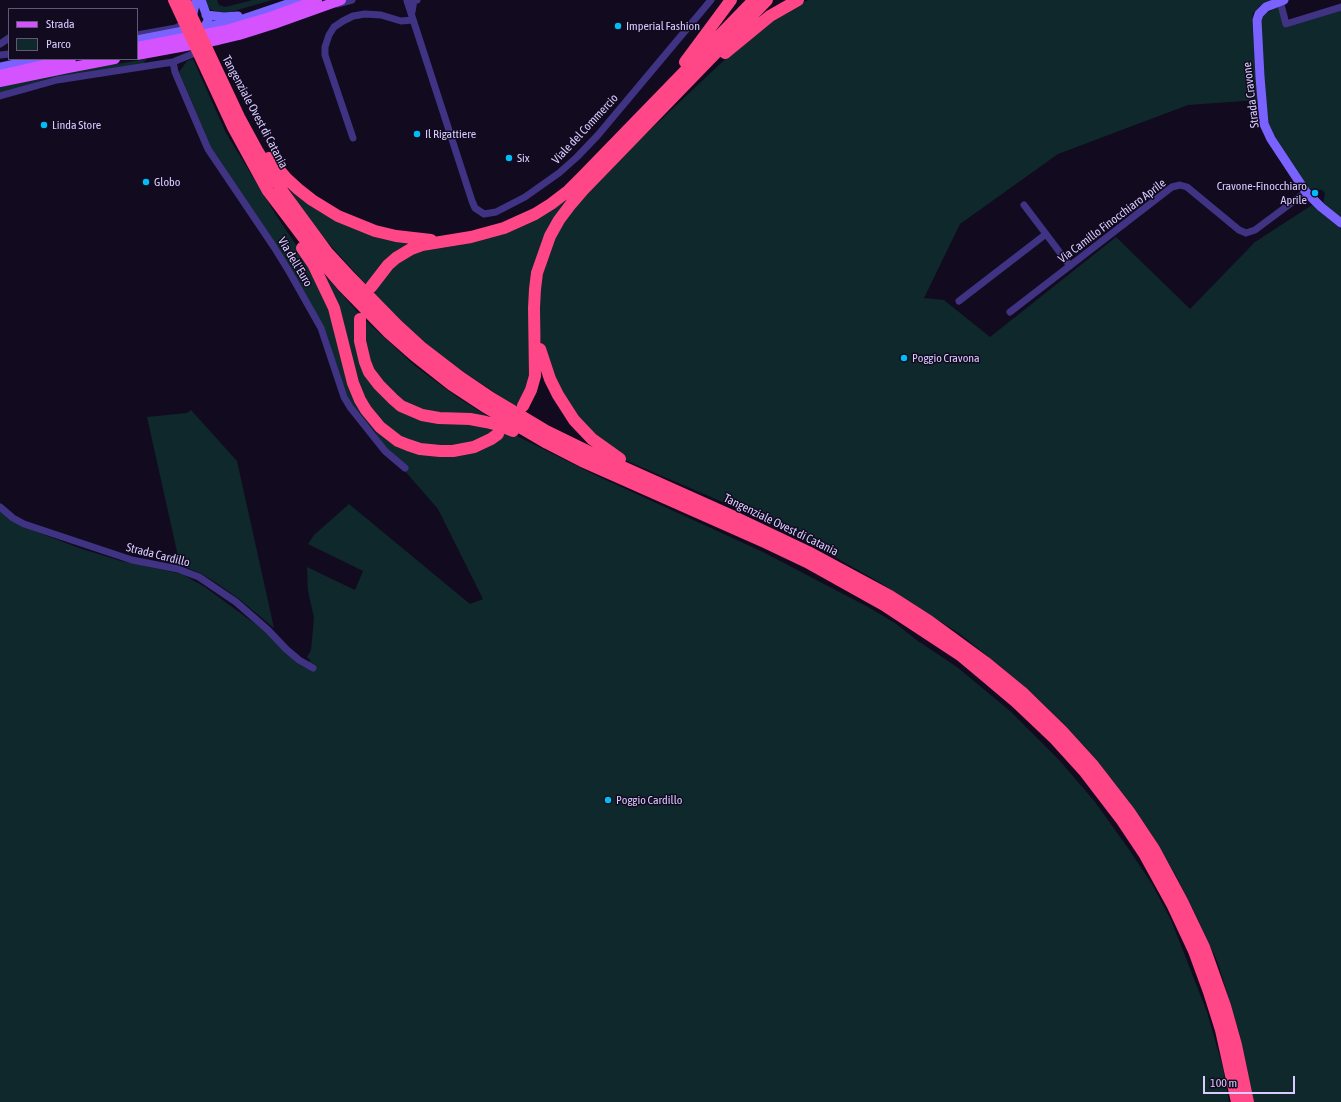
<!DOCTYPE html>
<style>
body{margin:0}
#map{position:relative;width:1341px;height:1102px;overflow:hidden;background:#120b20;font-family:"Asap Condensed",sans-serif}
canvas{display:block}
.legend{position:absolute;left:8px;top:8px;width:130px;height:52px;box-sizing:border-box;background:#120b20;border:1px solid #615879;margin:0;padding:5px 7px;list-style:none;font-size:12px;color:#d8cbff}
.legend li{display:flex;align-items:center;gap:8px;height:20px}
.legend b{width:20px;border:1px solid #615879}
.scale{position:absolute;left:1203px;top:1076px;width:92px;height:18px;box-sizing:border-box;border:2px solid #d8cbff;border-top:0;padding-left:5px;font-size:12px;line-height:14px;white-space:nowrap;color:#d8cbff;-webkit-text-stroke:3px #120b20;paint-order:stroke}
</style>
<div id="map">
<canvas width="1341" height="1102"></canvas>
<ul class="legend">
<li><b style="height:5px;background:#d552ff"></b>Strada</li>
<li><b style="height:11px;background:#0e282b"></b>Parco</li>
</ul>
<div class="scale">100 m</div>
</div>
<script>
const g = document.querySelector('canvas').getContext('2d');
g.lineJoin = 'round';
function paint(path, color) { g.fillStyle = color; g.fill(path, 'evenodd'); }
const shape = rows => new Path2D(rows.map(r => 'M' + r).join(''));
function stroke(path, color, width, dash) { g.strokeStyle = color; g.lineWidth = width; g.lineCap = dash ? 'butt' : 'round'; g.setLineDash(dash || []); g.stroke(path); }
function label(font, color, halo, rows, align = 'center') {
  g.font = font + ' "Asap Condensed",sans-serif'; g.lineWidth = 3; g.setLineDash([]); g.textBaseline = 'middle'; g.strokeStyle = halo; g.fillStyle = color; for (const [text, x, y, turn = 0] of rows) {
    g.save(); g.translate(x, y); g.rotate((+turn || 0) * Math.PI / 180); g.textAlign = isNaN(turn) ? turn : align; if (halo) g.strokeText(text, 0, 0); g.fillText(text, 0, 0); g.restore();
  }
}
const green = shape([
 [203,0,217,0,219,5,225,7,253,0,272,0,227,13,219,12,211,10],
 [808,0,1273,0,1261,5,1253,13,1252,19,1258,100,1188,105,1058,154,960,224,924,298,944,300,990,337,1116,237,1190,309,1255,242,1312,205,1321,213,1341,229,1341,1102,1254,1102,1240,1036,1218,963,1193,909,1175,874,1152,835,1119,789,1093,756,1065,725,1035,696,1000,666,960,634,879,582,783,528,627,461,611,451,572,414,544,358,540,336,538,316,542,277,555,237,578,202,634,145,754,32,790,9],
 [1279,6,1285,28,1341,10,1341,218,1323,204,1325,193,1322,190,1309,189,1270,132,1266,121,1260,22,1265,14],
 [147,59,144,62,145,64,47,79,0,93,0,87,68,72],
 [193,59,226,133,276,215,302,254,319,284,333,312,355,398,358,405,369,421,382,434,396,443,412,450,426,454,442,455,459,454,476,450,490,444,502,436,494,432,477,440,466,444,448,447,432,447,420,445,402,439,380,424,365,404,359,392,337,308,320,270,362,317,415,366,457,397,492,419,475,417,440,416,428,414,416,411,405,406,394,398,379,381,368,362,362,340,363,322,358,316,356,329,357,341,362,364,368,375,380,392,399,408,409,413,427,419,438,421,476,423,505,430,593,474,763,552,868,607,895,623,918,641,957,667,1010,711,1060,761,1095,802,1128,848,1152,884,1171,920,1207,1012,1223,1068,1229,1102,0,1102,0,511,24,527,79,548,121,561,182,574,205,587,262,629,297,663,311,661,307,657,311,650,314,618,308,591,307,567,355,590,363,571,308,544,314,535,349,504,470,604,483,599,438,509,404,470,407,467,380,442,377,438,376,433,353,408,345,391,327,335,294,273,211,148,179,72,187,61],
 [287,185,304,198,413,242,377,283,409,253,460,245,572,195,542,245,533,370,518,408,458,368,428,345,388,309,322,236,297,202],
 [191,410,237,461,274,628,239,599,218,584,200,573,180,565,147,417,187,413]
]);
const street = shape([
 [407,1,472,201,475,208,484,214,496,212,525,197,559,173,577,157,598,135,711,0],
 [1280,1,1286,24,1341,7],
 [337,4,352,0],
 [412,12,414,0,417,0],
 [137,35,176,28,188,22],
 [0,44,9,38],
 [0,55,9,54],
 [173,62,175,72,208,149,274,247,290,273,321,328,344,397,350,407,385,451,405,468],
 [0,96,57,80,173,62,200,51],
 [353,138,325,55,325,47,329,35,334,27,343,21,353,16,365,14,381,15,401,21,413,20],
 [1024,205,1046,234],
 [959,301,1046,234,1070,266],
 [1010,312,1172,187,1180,185,1187,187,1239,230,1246,233,1255,230,1306,192],
 [0,507,13,518,24,524,132,560,178,569,199,577,236,602,268,630,286,649,299,660,313,668]
]);
const secondary = shape([
 [1284,0,1266,7,1259,14,1257,20,1260,77,1264,124,1271,139,1306,192,1321,207,1341,223],
 [206,15,224,17,238,16],
 [192,18,196,0],
 [202,28,237,21,299,0],
 [137,40,204,27,207,23,208,19,201,0],
 [0,67,39,59]
]);
const primary = shape([
 [137,47,226,30,270,17,317,0],
 [137,55,218,40,239,35,274,24,341,0],
 [0,75,71,59],
 [0,82,68,68,115,59]
]);
const highway = shape([
 [174,0,233,127,268,191,318,257,343,286,389,333,414,355,452,385,484,406,547,443,582,461,767,543,807,562,884,605,960,655,978,670,1016,702,1055,739,1085,772,1121,819,1145,855,1172,904,1194,951,1209,992,1221,1030,1237,1102],
 [184,0,239,117,258,152,283,192,327,252,351,278,397,325,421,347,460,377,491,398,546,431,589,452,732,516,812,554,890,596,929,621,985,662,1024,694,1062,731,1092,764,1130,813,1154,849,1182,901,1204,947,1225,1006,1236,1045,1248,1102],
 [725,53,770,16,798,0],
 [685,62,731,0],
 [269,158,286,178,298,189,312,200,338,216,375,231,396,236,431,240],
 [302,248,313,264,334,308,353,383,360,400,366,410,380,427,398,441,408,445,420,449,440,451,453,451,474,447,491,439,498,434],
 [371,287,388,265,396,258,411,249,422,245,471,237,504,228,535,214,551,204,568,191,583,176,754,0],
 [360,319,360,341,365,362,369,372,379,385,393,399,401,406,422,415,439,418,470,419,486,422,498,425,513,431],
 [540,349,550,379,558,395,574,420,592,439,620,459],
 [523,406,531,390,535,376,534,308,535,289,537,273,550,236,559,220,571,204,583,190,767,0]
]);
const markers = [
 [618,26,4,"#00bdf6"],
 [44,125,4,"#00bdf6"],
 [417,134,4,"#00bdf6"],
 [509,158,4,"#00bdf6"],
 [146,182,4,"#00bdf6"],
 [1315,193,4,"#00bdf6"],
 [904,358,4,"#00bdf6"],
 [608,800,4,"#00bdf6"]
];
const poiNames = [
 ["Imperial Fashion",626,26],
 ["Linda Store",52,125],
 ["Il Rigattiere",425,134],
 ["Six",517,158],
 ["Globo",154,182],
 ["Cravone-Finocchiaro",1307,186,"right"],
 ["Aprile",1307,200,"right"],
 ["Poggio Cravona",912,358],
 ["Poggio Cardillo",616,800]
];
const streetNames = [
 ["Strada Cravone",1251,95,-97],
 ["Tangenziale Ovest di Catania",255,112,62],
 ["Viale del Commercio",585,129,-47],
 ["Via Camillo Finocchiaro Aprile",1112,221,-37],
 ["Via dell'Euro",295,262,59],
 ["Tangenziale Ovest di Catania",781,525,26],
 ["Strada Cardillo",158,555,14]
];
paint(green, '#0e282b');
stroke(street, '#403383', 7);
stroke(secondary, '#7a62ff', 9);
stroke(primary, '#d552ff', 10);
stroke(highway, '#ff4686', 12);
for (const [x, y, r, color] of markers) { const dot = new Path2D(); dot.arc(x, y, r, 0, 2 * Math.PI); g.fillStyle = color; g.fill(dot); stroke(dot, '#120b20', 1.5); }
label('12px', '#d8cbff', '#120b20', poiNames, 'left');
label('12px', '#d8cbff', '#120b20', streetNames);
</script>
